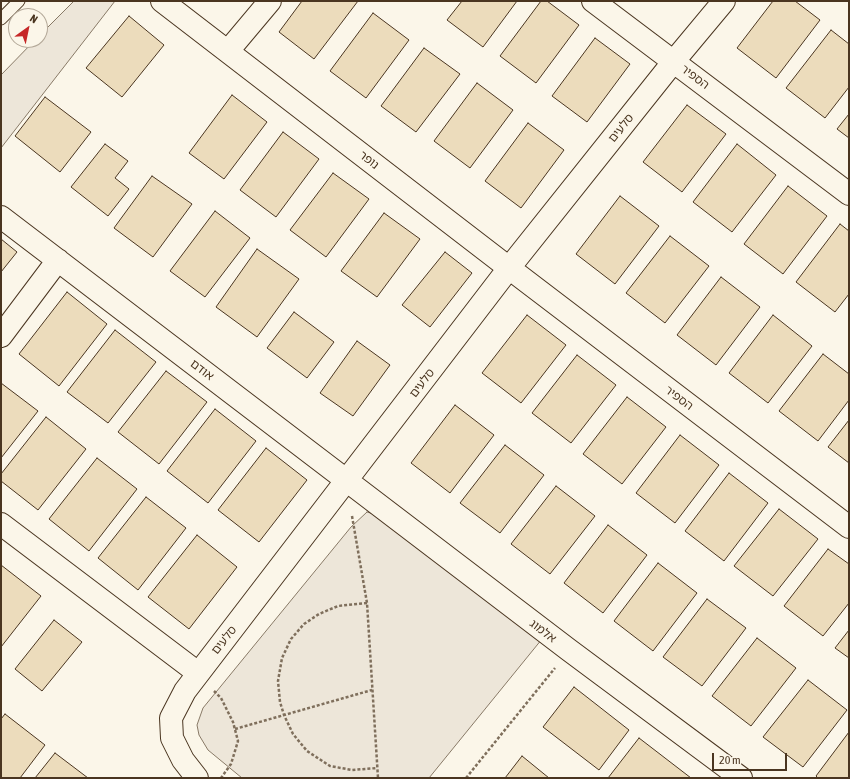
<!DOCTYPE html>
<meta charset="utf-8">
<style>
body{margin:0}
#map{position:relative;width:850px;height:779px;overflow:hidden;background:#fbf6e9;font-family:"Asap Condensed",sans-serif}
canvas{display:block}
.frame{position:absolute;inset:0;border:2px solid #4a3520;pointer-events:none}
.north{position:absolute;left:8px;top:8px;width:40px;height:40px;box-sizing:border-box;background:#fbf6e9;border:1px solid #b4a999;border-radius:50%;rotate:33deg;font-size:11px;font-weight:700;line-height:16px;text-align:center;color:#4a3520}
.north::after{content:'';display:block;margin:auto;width:14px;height:18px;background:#c62828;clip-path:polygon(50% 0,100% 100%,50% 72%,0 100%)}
.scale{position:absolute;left:712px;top:753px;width:75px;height:18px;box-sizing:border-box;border:2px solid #4a3520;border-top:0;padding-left:5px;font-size:12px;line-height:14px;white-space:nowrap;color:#4a3520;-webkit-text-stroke:3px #fbf6e9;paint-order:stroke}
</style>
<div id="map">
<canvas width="850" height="779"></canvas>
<div class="frame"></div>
<div class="north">N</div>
<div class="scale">20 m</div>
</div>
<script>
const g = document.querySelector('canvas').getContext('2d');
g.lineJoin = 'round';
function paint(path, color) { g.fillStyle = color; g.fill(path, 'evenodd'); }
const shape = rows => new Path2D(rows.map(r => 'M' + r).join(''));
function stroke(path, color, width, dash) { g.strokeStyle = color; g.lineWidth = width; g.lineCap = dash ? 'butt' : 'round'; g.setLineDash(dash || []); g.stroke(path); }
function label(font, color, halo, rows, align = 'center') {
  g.font = font + ' "Asap Condensed","Noto Sans Hebrew",sans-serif'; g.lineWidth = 3; g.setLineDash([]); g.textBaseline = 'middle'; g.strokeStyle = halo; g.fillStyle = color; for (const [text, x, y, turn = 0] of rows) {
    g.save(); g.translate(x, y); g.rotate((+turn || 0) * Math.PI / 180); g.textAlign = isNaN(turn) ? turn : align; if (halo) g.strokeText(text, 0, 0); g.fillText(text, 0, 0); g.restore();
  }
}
const green = shape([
 [74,1,115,1,1,148,1,75,35,40,40,40,40,35,74,1],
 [367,512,378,515,542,639,429,778,242,778,208,750,199,735,197,725,203,708,351,527,367,512]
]);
const building = shape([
 [302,1,358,1,314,59,279,32,302,1],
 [462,1,517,1,483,47,447,20,462,1],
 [541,1,547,1,579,25,536,83,500,56,541,1],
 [773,1,795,1,820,20,776,78,737,48,773,1],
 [373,13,409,40,366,98,330,71,373,13],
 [129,16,164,45,122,97,86,68,129,16],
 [831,30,849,44,849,87,825,118,786,88,831,30],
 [595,38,630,64,587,122,552,96,595,38],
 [424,48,460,74,416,132,381,106,424,48],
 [477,83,513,110,470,168,434,141,477,83],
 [232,95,267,122,224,179,189,153,232,95],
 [45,97,91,132,60,172,15,136,45,97],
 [687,105,726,134,682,192,643,162,687,105],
 [849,114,849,138,837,129,849,114],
 [528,123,564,150,521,208,485,181,528,123],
 [283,132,319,159,276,217,240,190,283,132],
 [105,144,128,161,115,178,129,189,108,216,71,187,105,144],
 [737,144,776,175,732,232,693,202,737,144],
 [333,173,369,199,326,257,290,230,333,173],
 [152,176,192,204,153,257,114,228,152,176],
 [788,186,827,216,783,274,744,244,788,186],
 [620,196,659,226,615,284,576,254,620,196],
 [215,211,250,238,205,297,170,271,215,211],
 [384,213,420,239,377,297,341,271,384,213],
 [840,224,849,231,849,294,835,312,796,282,840,224],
 [670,236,709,266,665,323,626,293,670,236],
 [1,239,17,252,1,272,1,239],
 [257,249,299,279,257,337,216,307,257,249],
 [445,252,472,273,430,327,402,305,445,252],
 [721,277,760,307,716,365,677,335,721,277],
 [67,292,107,324,59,386,19,354,67,292],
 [294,312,334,342,307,378,267,348,294,312],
 [527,315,566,345,521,403,482,373,527,315],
 [773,315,812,346,768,403,729,373,773,315],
 [115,330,156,362,108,423,67,392,115,330],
 [357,341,390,365,353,416,320,393,357,341],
 [823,354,849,374,849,400,818,441,779,411,823,354],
 [577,355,616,385,571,443,532,413,577,355],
 [166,371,207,402,159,464,118,432,166,371],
 [1,383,38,411,1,458,1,383],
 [627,397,666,427,622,484,583,454,627,397],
 [455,405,494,435,450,493,411,463,455,405],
 [215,409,256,441,208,503,167,471,215,409],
 [46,417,86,449,38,510,1,481,1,474,46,417],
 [849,420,849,463,828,447,849,420],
 [680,435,719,465,675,523,636,493,680,435],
 [505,445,544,475,500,533,460,503,505,445],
 [266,448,307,480,259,542,218,510,266,448],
 [97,458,137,489,89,551,49,519,97,458],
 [729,473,768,503,724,561,685,531,729,473],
 [556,486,595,516,550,574,511,544,556,486],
 [146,497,186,528,138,590,98,558,146,497],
 [779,509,818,539,773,596,734,566,779,509],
 [608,525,647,555,603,613,564,583,608,525],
 [197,535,237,567,189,629,148,597,197,535],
 [828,549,849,564,849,603,823,636,784,606,828,549],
 [658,563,697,593,653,651,614,621,658,563],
 [1,565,41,596,1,647,1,565],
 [707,599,746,628,702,686,663,657,707,599],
 [54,620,82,642,42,691,15,669,54,620],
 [849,630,849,658,835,648,849,630],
 [757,638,796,668,751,726,712,696,757,638],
 [808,680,847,710,803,767,763,737,808,680],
 [574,687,629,730,599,770,543,727,574,687],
 [5,714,45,745,20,778,1,778,1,719,5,714],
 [849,732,849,778,818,778,816,776,849,732],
 [639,738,691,778,608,778,639,738],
 [55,753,88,778,35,778,55,753],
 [522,756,549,778,505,778,522,756]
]);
const path = shape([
 [352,516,367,603,378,778],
 [367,603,338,606,319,614,304,624,291,639,282,658,278,681,280,702,284,715,293,734,307,751,330,766,352,770,377,768],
 [214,691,221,698,233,722,238,741,231,764,221,778],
 [235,729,372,690],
 [466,778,555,668]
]);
const lane = shape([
 [1,19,19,1]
]);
const street = shape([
 [162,1,509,268,849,527],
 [593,1,849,194],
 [228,51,270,1],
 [1,217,569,650,741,778],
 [1,336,58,260],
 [1,524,198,673],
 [197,778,183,760,172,738,171,718,185,691,509,268,674,61,724,1]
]);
const streetNames = [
 ["הספיר",695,77,37],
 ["סלעים",621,128,-51],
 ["נופר",369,160,38],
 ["אודם",202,370,37],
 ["סלעים",422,383,-53],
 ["הספיר",679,398,37],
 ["אלמוג",543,631,37],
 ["סלעים",224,640,-52]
];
paint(green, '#ede6d9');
stroke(green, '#887966', 1);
paint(building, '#ecdcbc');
stroke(building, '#4a3520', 1);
stroke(lane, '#4a3520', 13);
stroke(street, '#4a3520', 24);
stroke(path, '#7f6f5c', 2.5, [3, 2]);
stroke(lane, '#fbf6e9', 11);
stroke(street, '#fbf6e9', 22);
label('12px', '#4a3520', '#fbf6e9', streetNames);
</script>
